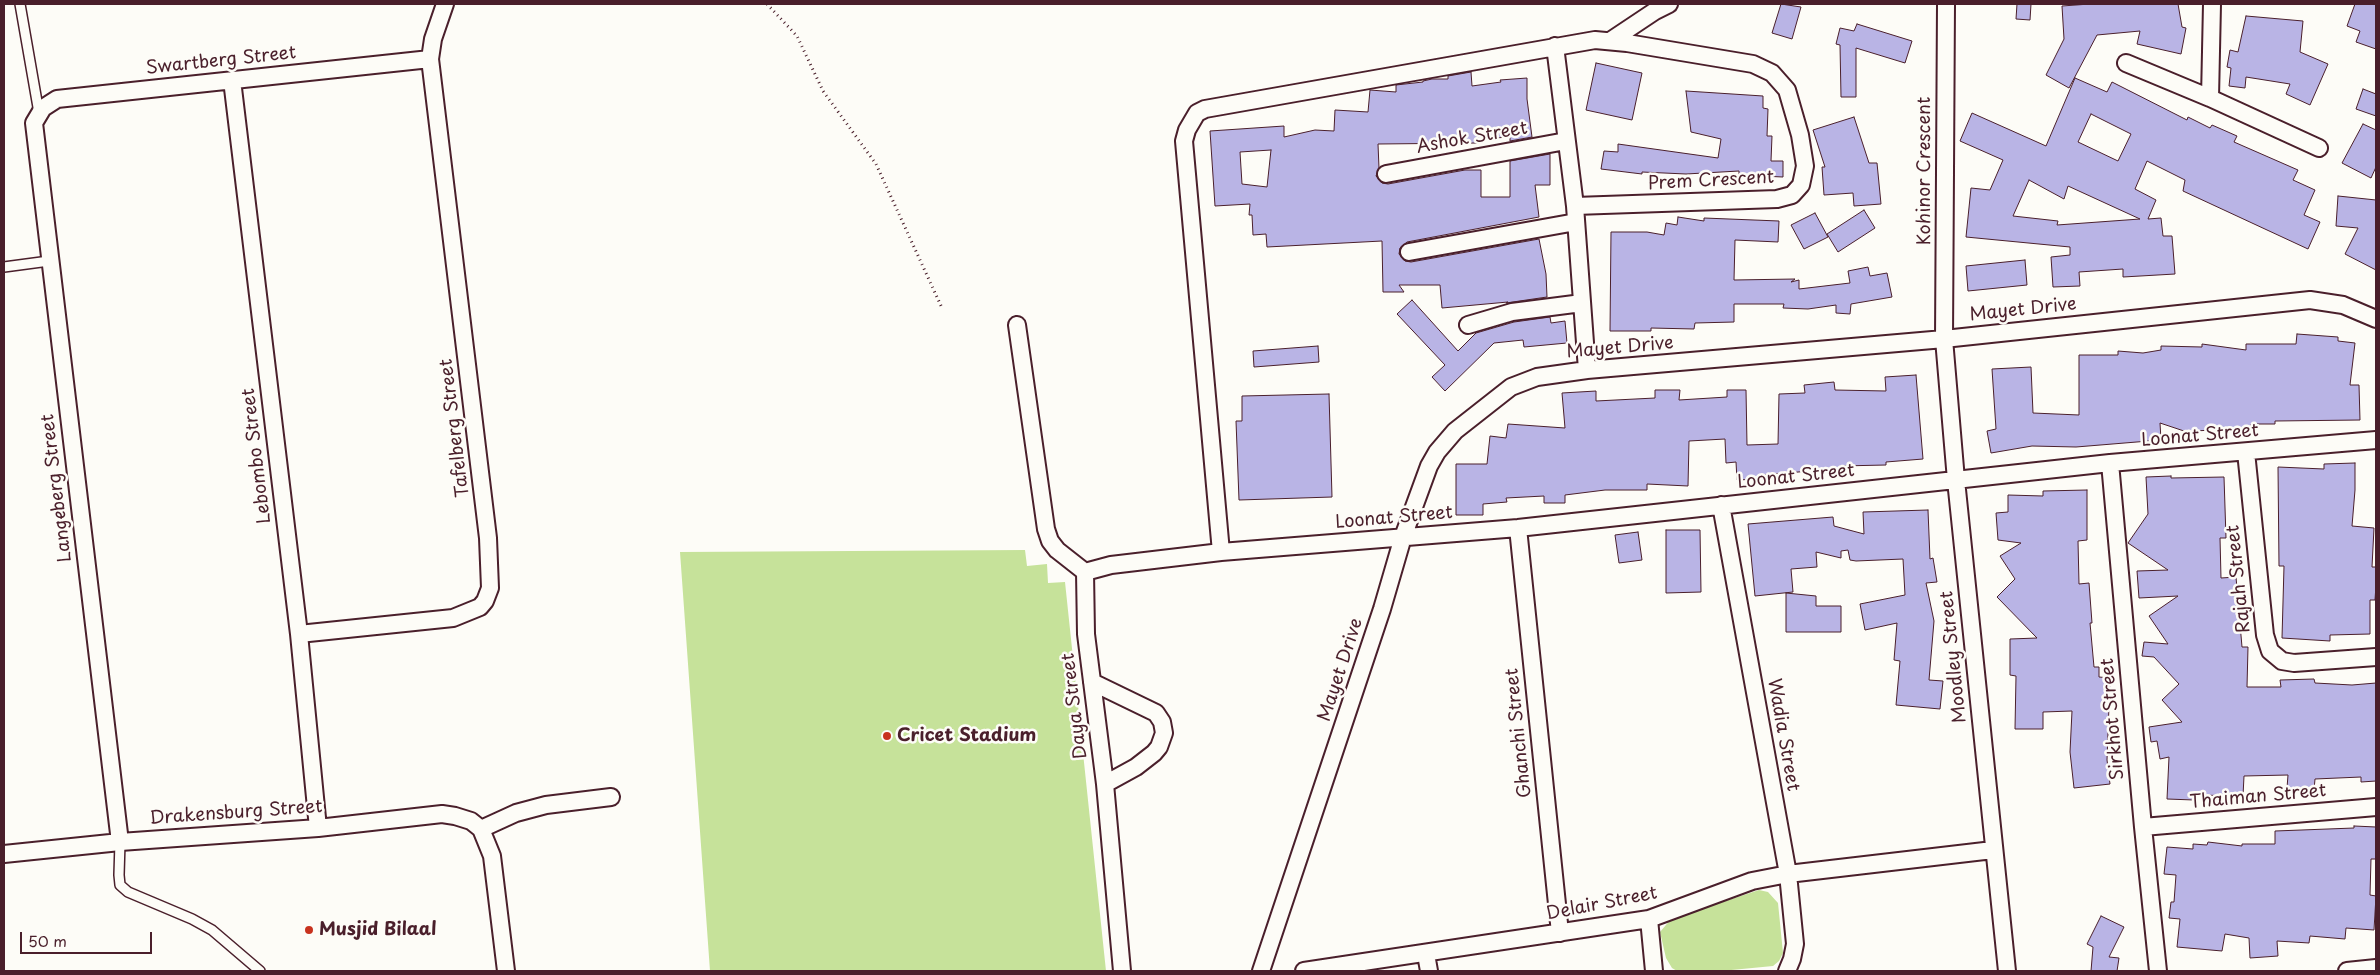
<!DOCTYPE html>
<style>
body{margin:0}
#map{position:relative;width:2380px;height:975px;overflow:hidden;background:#fdfcf7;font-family:"Playpen Sans",sans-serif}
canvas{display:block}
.frame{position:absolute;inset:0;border:5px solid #4a1f2b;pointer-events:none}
.scale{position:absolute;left:20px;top:932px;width:132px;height:22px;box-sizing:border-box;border:2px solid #4a1f2b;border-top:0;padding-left:6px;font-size:15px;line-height:18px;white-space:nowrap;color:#4a1f2b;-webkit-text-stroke:4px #fdfcf7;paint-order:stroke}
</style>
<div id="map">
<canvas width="2380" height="975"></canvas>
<div class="frame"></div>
<div class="scale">50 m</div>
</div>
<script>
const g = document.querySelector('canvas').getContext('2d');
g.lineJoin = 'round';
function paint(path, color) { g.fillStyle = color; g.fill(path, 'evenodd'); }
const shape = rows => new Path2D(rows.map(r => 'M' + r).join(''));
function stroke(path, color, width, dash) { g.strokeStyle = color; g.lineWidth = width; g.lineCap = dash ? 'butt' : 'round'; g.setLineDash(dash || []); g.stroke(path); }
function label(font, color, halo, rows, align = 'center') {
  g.font = font + ' "Playpen Sans",sans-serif'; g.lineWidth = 5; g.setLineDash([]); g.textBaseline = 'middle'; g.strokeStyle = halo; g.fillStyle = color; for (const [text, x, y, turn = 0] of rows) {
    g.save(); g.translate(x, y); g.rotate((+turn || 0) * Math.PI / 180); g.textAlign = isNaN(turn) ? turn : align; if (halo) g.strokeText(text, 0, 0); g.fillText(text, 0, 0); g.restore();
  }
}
const green = shape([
 [1025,550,1027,566,1047,564,1048,583,1065,582,1106,971,710,971,680,552],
 [1759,890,1768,892,1778,903,1783,953,1779,961,1773,966,1721,971,1677,971,1672,968,1666,958,1660,932,1671,919]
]);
const building = shape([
 [1781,4,1801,7,1792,39,1772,33,1781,4],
 [2017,4,2031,4,2030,20,2016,19,2017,4],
 [2090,4,2178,4,2182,27,2186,28,2181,54,2137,44,2140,31,2097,35,2069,88,2046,75,2064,39,2062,6,2090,4],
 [2355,4,2376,4,2376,49,2356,42,2360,31,2347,26,2355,4],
 [2246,16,2303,21,2300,52,2328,64,2310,105,2286,94,2290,84,2246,77,2245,88,2229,86,2231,68,2227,67,2230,50,2238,52,2246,16],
 [1857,24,1912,41,1905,63,1856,48,1856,97,1841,97,1840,45,1836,44,1840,28,1854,31,1857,24],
 [1596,63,1642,73,1632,120,1586,110,1596,63],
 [1471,72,1472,86,1501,82,1500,80,1527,78,1527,99,1532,137,1510,141,1510,137,1478,139,1478,143,1378,144,1379,168,1376,176,1382,183,1388,184,1465,170,1481,170,1481,197,1510,197,1510,161,1550,154,1550,185,1535,185,1539,217,1407,242,1400,248,1399,254,1405,261,1411,262,1539,239,1546,274,1547,297,1506,303,1508,302,1442,308,1440,285,1399,285,1404,292,1383,292,1382,241,1267,247,1266,234,1253,235,1252,215,1249,215,1250,204,1215,206,1210,131,1284,126,1284,137,1315,130,1334,131,1335,110,1368,112,1370,90,1396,92,1396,85,1423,82,1423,81,1432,79,1448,79,1448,76,1471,72],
 [1271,150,1267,187,1242,184,1240,152,1271,150],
 [2075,78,2107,92,2112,82,2187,120,2188,117,2210,128,2212,125,2237,136,2234,142,2298,170,2293,180,2315,190,2304,215,2320,222,2308,249,2183,191,2185,180,2147,161,2135,189,2156,200,2148,219,2161,218,2163,236,2172,236,2175,274,2123,277,2123,269,2079,272,2080,286,2053,287,2051,257,2070,255,2070,247,1966,237,1971,188,1990,190,2003,160,1960,141,1972,113,2046,146,2075,78],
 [2091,114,2131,134,2118,161,2078,142,2091,114],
 [2029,180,2064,199,2068,186,2140,219,2057,225,2058,221,2013,216,2029,180],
 [2363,89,2376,94,2376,116,2356,109,2363,89],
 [1686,91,1763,96,1763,108,1768,109,1767,136,1772,136,1771,161,1783,161,1783,177,1739,175,1739,171,1686,174,1642,172,1642,174,1601,169,1604,151,1618,152,1618,144,1718,158,1721,139,1691,132,1686,91],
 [1854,117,1869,163,1877,163,1881,204,1854,206,1853,193,1824,195,1822,167,1825,167,1813,130,1854,117],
 [2363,124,2376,130,2376,167,2371,178,2342,163,2363,124],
 [2338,196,2376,200,2376,270,2345,254,2358,228,2336,226,2338,196],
 [1864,210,1875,228,1838,252,1827,234,1864,210],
 [1815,213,1828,237,1804,249,1791,225,1815,213],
 [1678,217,1704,221,1704,218,1779,221,1778,242,1735,240,1734,280,1795,279,1791,282,1799,280,1799,289,1850,283,1848,271,1868,267,1870,276,1887,273,1892,297,1851,304,1850,314,1836,313,1836,305,1808,309,1783,308,1784,304,1734,304,1734,322,1695,323,1694,329,1651,328,1651,331,1610,331,1611,232,1647,232,1664,235,1666,223,1677,225,1678,217],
 [2025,260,2027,285,1968,291,1966,266,2025,260],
 [1412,300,1458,351,1476,333,1514,322,1550,317,1551,323,1565,321,1567,343,1524,347,1523,340,1494,343,1445,391,1432,377,1445,365,1397,314,1412,300],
 [2297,334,2338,337,2338,341,2355,343,2350,385,2359,385,2360,420,2275,421,2275,424,2251,424,2251,428,2194,431,2193,434,2160,423,2161,440,2076,447,2032,446,1991,453,1987,431,1996,429,1992,369,2031,367,2033,413,2079,415,2079,355,2118,355,2118,351,2143,353,2161,350,2161,346,2202,347,2202,344,2246,350,2246,344,2296,344,2297,334],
 [1318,346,1319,362,1254,367,1253,351,1318,346],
 [1916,375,1923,459,1886,462,1886,465,1840,466,1840,473,1811,471,1760,475,1760,479,1737,480,1736,462,1726,463,1725,439,1689,441,1688,486,1647,484,1647,490,1605,490,1565,495,1565,503,1544,503,1544,496,1506,498,1507,502,1483,504,1483,515,1456,515,1456,464,1487,464,1490,436,1506,438,1508,424,1565,428,1562,393,1596,391,1596,401,1655,398,1655,390,1680,390,1679,400,1727,397,1727,390,1746,390,1747,445,1778,444,1779,394,1805,393,1804,385,1834,382,1835,390,1886,391,1885,377,1916,375],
 [1329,394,1332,497,1239,500,1236,421,1242,421,1242,396,1329,394],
 [2355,463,2355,490,2352,526,2374,528,2372,567,2376,567,2376,585,2375,600,2370,600,2370,634,2330,635,2330,641,2282,638,2284,566,2279,566,2278,467,2324,469,2324,464,2355,463],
 [2171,476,2171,478,2224,477,2226,538,2220,538,2221,578,2236,577,2242,647,2248,647,2247,687,2281,687,2280,680,2314,679,2315,683,2352,685,2376,683,2376,781,2361,782,2361,777,2315,779,2314,790,2287,788,2288,775,2244,776,2243,796,2195,795,2194,800,2167,799,2169,757,2160,759,2157,741,2151,742,2149,727,2182,722,2162,700,2179,684,2154,657,2142,656,2144,642,2168,644,2149,616,2178,596,2139,598,2137,571,2168,570,2128,543,2148,514,2146,477,2171,476],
 [2087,490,2087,540,2078,541,2079,584,2089,583,2092,623,2090,623,2094,667,2099,667,2099,677,2110,678,2107,760,2110,784,2074,788,2070,752,2072,711,2043,712,2043,729,2015,729,2016,676,2010,675,2010,639,2037,638,1997,597,2015,579,2000,556,2021,543,1998,540,1996,513,2008,512,2008,495,2043,496,2043,491,2087,490],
 [1928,510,1930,559,1933,558,1937,582,1926,583,1934,621,1929,680,1943,681,1940,709,1896,705,1900,661,1894,660,1897,623,1865,630,1860,604,1905,595,1903,559,1856,561,1850,560,1848,550,1841,551,1841,558,1816,552,1817,567,1791,569,1793,592,1755,596,1748,524,1833,517,1834,526,1864,534,1863,512,1928,510],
 [1666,530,1700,530,1701,592,1666,593,1666,530],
 [1638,532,1642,560,1619,563,1615,535,1638,532],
 [1786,593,1816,596,1816,606,1841,606,1841,632,1786,632,1786,593],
 [2354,826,2376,827,2376,859,2371,859,2370,895,2376,896,2374,930,2346,928,2345,939,2310,936,2309,943,2277,941,2278,956,2250,958,2249,938,2225,934,2222,951,2177,947,2180,919,2169,918,2171,902,2174,902,2176,875,2164,874,2167,847,2193,849,2193,844,2207,845,2208,842,2242,846,2242,844,2275,844,2275,831,2354,828,2354,826],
 [2101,916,2124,927,2109,957,2119,958,2117,971,2091,971,2093,947,2087,944,2101,916]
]);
const path = shape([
 [767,4,797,36,823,91,876,164,942,308]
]);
const service = shape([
 [20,4,39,113],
 [4,267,49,261],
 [120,842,119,875,120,885,128,892,192,919,212,930,260,971]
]);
const minor = shape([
 [1946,4,1944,339,1956,480,2007,971],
 [1610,41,1655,11,1669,4],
 [1555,46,1575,206,1587,370],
 [2126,63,2210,98,2319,148],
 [232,80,299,634,318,828],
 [2210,98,2212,4],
 [1386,174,1566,141],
 [1409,252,1576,222],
 [1017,325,1046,529,1050,541,1057,550,1085,572],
 [1468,325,1512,312,1582,303],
 [2246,452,2265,635,2270,651,2282,661,2294,663,2376,657],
 [2110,463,2143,827,2158,971],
 [1721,505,1788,874,1795,944,1792,959,1787,971],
 [1518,528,1560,933],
 [1221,552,1184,141,1187,130,1197,113,1205,109,1595,40,1627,43,1753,64,1772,73,1787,90,1800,135,1805,166,1801,185,1792,195,1777,199,1575,206],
 [1085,572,1111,565,1221,552,1518,528,2110,463,2376,440],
 [1085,572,1086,634,1105,784,1122,971],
 [299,634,453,618,480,607,485,601,490,588,488,538,430,59,433,39,445,4],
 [1092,682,1156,713,1162,722,1164,733,1159,747,1154,753,1136,767,1105,784],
 [2143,827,2376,807],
 [481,829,516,813,546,805,611,797],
 [120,842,34,123,43,108,57,99,430,59],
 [4,854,120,842,318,828,442,814,455,816,471,821,481,829,492,856,506,971],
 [1649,919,1654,971],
 [1426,954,1429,971],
 [1261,971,1382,609,1403,537,1429,466,1437,452,1455,431,1511,387,1537,377,1587,370,1944,339,2310,300,2343,305,2376,319],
 [1304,971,1649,919,1752,881,1788,874,1993,850],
 [2347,971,2376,968]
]);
const markers = [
 [887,736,5,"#c8321e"],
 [309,930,5,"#c8321e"]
];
const streetNames = [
 ["Swartberg Street",221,61,-6],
 ["Ashok Street",1472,138,-10],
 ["Kohinor Crescent",1925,171,-90],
 ["Prem Crescent",1711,181,-3],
 ["Mayet Drive",2023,310,-6],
 ["Mayet Drive",1620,348,-5],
 ["Tafelberg Street",455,428,-97],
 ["Loonat Street",2200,436,-5],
 ["Lebombo Street",257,456,-97],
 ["Loonat Street",1796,477,-6],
 ["Langeberg Street",57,488,-97],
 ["Loonat Street",1394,518,-5],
 ["Rajah Street",2239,579,-96],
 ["Moodley Street",1954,657,-96],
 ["Mayet Drive",1341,670,-72],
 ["Daya Street",1075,706,-97],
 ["Sirkhot Street",2113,719,-95],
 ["Ghanchi Street",1519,733,-96],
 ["Wadia Street",1783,735,80],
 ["Thaiman Street",2258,797,-5],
 ["Drakensburg Street",236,813,-4],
 ["Delair Street",1602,904,-11]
];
const poiNames = [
 ["Cricet Stadium",897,736],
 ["Musjid Bilaal",319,930]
];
paint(green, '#c6e29a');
paint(building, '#b9b4e5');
stroke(building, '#4a1f2b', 1);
stroke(service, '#4a1f2b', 12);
stroke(minor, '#4a1f2b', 20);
stroke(path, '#4a1f2b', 3, [1, 4]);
stroke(service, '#fdfcf7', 9);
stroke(minor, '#fdfcf7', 16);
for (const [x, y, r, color] of markers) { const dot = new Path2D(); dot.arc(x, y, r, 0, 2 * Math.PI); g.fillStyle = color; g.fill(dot); stroke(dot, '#fdfcf7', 2); }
label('18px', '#4a1f2b', '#fdfcf7', streetNames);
label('bold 18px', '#4a1f2b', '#fdfcf7', poiNames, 'left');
</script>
